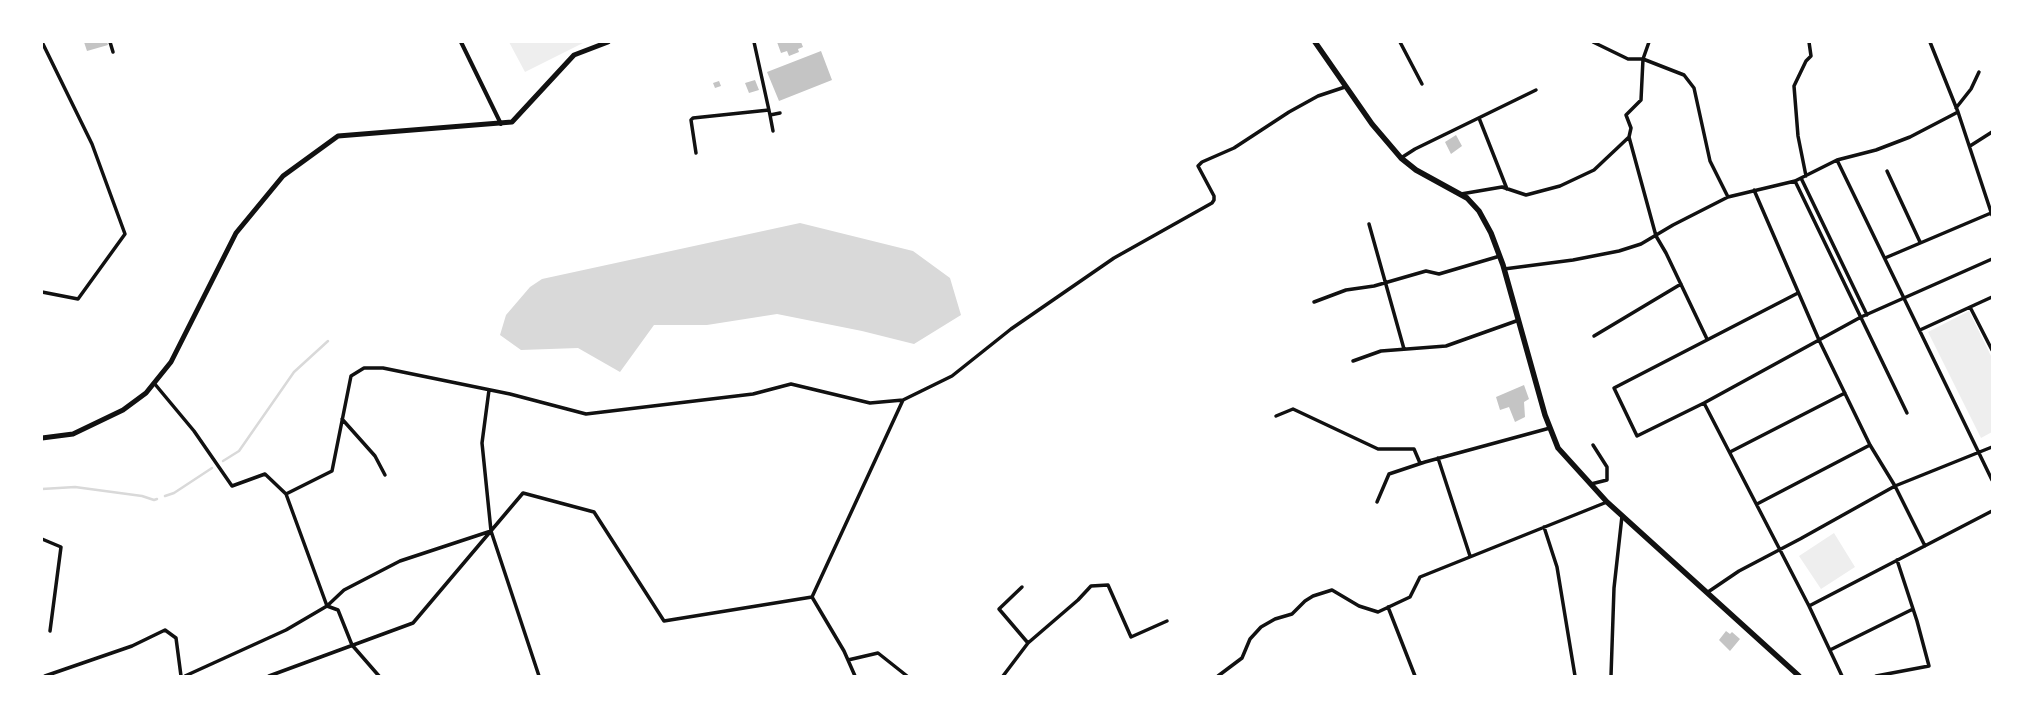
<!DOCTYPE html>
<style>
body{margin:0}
#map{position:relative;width:2034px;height:718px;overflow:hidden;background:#fff;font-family:Raleway,sans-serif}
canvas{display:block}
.frame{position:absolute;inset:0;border:43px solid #fff;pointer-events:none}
</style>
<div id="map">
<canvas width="2034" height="718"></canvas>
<div class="frame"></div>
</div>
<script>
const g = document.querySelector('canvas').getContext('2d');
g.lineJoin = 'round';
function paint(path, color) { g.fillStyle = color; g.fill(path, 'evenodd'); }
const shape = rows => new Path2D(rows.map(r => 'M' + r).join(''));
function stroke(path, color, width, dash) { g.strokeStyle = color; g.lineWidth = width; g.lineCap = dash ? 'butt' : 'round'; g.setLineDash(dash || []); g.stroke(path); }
const green = shape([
 [509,42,585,42,525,72],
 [1969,311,1992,358,1992,432,1981,438,1928,332],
 [1834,533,1855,567,1821,589,1799,556]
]);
const water = shape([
 [800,223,913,251,950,278,961,315,914,344,862,331,777,314,707,325,654,325,620,372,578,348,521,350,500,335,506,315,530,287,542,279]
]);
const stream = shape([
 [223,461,239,451,294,372,328,341],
 [42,489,75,487,142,496,154,500,157,499],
 [165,496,174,493,212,468]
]);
const building = shape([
 [84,42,107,42,108,45,87,51],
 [777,42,801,42,803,47,798,49,799,52,789,56,787,51,781,53],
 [821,51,832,80,779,101,767,72],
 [755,80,759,90,749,93,745,83],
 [719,81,721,86,715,88,713,83],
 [1456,135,1462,146,1451,154,1445,142],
 [1524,385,1529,399,1524,402,1525,417,1515,422,1509,407,1500,410,1496,397],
 [1726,631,1730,634,1732,632,1740,639,1730,651,1719,640]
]);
const minor = shape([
 [42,42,92,144,125,234,78,299,42,292],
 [110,42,113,52],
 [754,42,770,115,780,113],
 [1400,42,1422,84],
 [1593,42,1628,59,1643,59,1649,42],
 [1930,42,1958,112,1992,215],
 [1956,108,1971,89,1979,72],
 [770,115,773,131],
 [1479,118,1507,189],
 [1629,137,1656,236,1666,253,1707,339],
 [1970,146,1992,132],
 [696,153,691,120,693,118,769,110],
 [1401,158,1415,149,1536,90],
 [1837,160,1992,480],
 [1887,171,1920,242],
 [1806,176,1798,136,1794,86,1806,61,1811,56,1809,42],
 [1801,178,1867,315],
 [1795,181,1907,413],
 [1754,190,1819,340,1870,445,1895,486,1925,546],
 [1461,194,1502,187,1526,195,1560,186,1594,170,1629,137,1631,128,1626,115,1641,100,1643,59,1684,75,1694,88,1710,161,1728,197],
 [1369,224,1404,349],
 [1885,258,1991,213],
 [1504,269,1573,260,1619,251,1641,244,1673,225,1728,197,1795,181,1837,160,1876,150,1910,137,1958,112],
 [1798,293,1614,388,1637,436,1704,403,1861,317,1992,259],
 [1314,302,1346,290,1374,286,1426,271,1439,274,1500,256],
 [1970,307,1992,350],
 [1920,330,1992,297],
 [1594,336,1681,284],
 [1353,361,1381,351,1446,346,1519,320],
 [154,383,194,431,232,486,265,474,286,494,332,471,351,376,364,368,383,368,510,394,586,414,753,394,791,384,870,403,903,400,952,376,1011,329,1114,258,1212,203,1214,200,1214,196,1198,166,1202,162,1234,148,1289,112,1318,96,1345,87],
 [489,390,482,443,491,531],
 [1704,403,1809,606,1842,676],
 [1276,416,1293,409,1378,449,1414,449,1420,463],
 [342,419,375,456,385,475],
 [1730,452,1845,393],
 [1438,458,1470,556],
 [1591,484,1607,480,1607,467,1593,445],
 [286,494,327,606,338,610,352,645,379,676],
 [1377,502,1389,474,1425,462,1550,428],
 [1757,504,1870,445],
 [1544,527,1557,567,1575,676],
 [42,539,61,547,50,631],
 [1022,587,999,609,1028,643,1078,600,1091,586,1108,585,1131,637,1167,621],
 [1708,592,1739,571,1800,539,1895,486,1992,447],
 [812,597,844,651,855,676],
 [1809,606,1992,511],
 [1388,607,1415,676],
 [1830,650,1913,609],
 [848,660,878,653,907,676],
 [45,676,132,646,165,630,176,638,181,676],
 [185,676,286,630,327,606,344,590,400,561,491,531,539,676],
 [269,676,413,623,523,493,594,512,664,621,812,597,903,400],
 [1003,676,1028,643],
 [1218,676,1242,658,1250,639,1261,627,1275,619,1292,614,1305,601,1313,596,1332,590,1359,606,1378,612,1410,597,1420,577,1607,502],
 [1611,676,1614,588,1622,516],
 [1876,676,1929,666,1917,621,1897,560]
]);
const tertiary = shape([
 [461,42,501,124]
]);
const secondary = shape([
 [42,438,73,434,123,410,146,393,171,362,236,233,283,176,338,136,512,122,574,55,608,42]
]);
const trunk = shape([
 [1315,42,1372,124,1401,158,1416,170,1467,198,1479,211,1491,233,1503,265,1545,415,1558,448,1607,502,1799,676]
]);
paint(green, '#eee');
paint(water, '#d9d9d9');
stroke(stream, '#d9d9d9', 2.5);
paint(building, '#c4c4c4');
stroke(minor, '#111', 3.5);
stroke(tertiary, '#111', 4);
stroke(secondary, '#111', 5);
stroke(trunk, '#111', 5.5);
</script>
